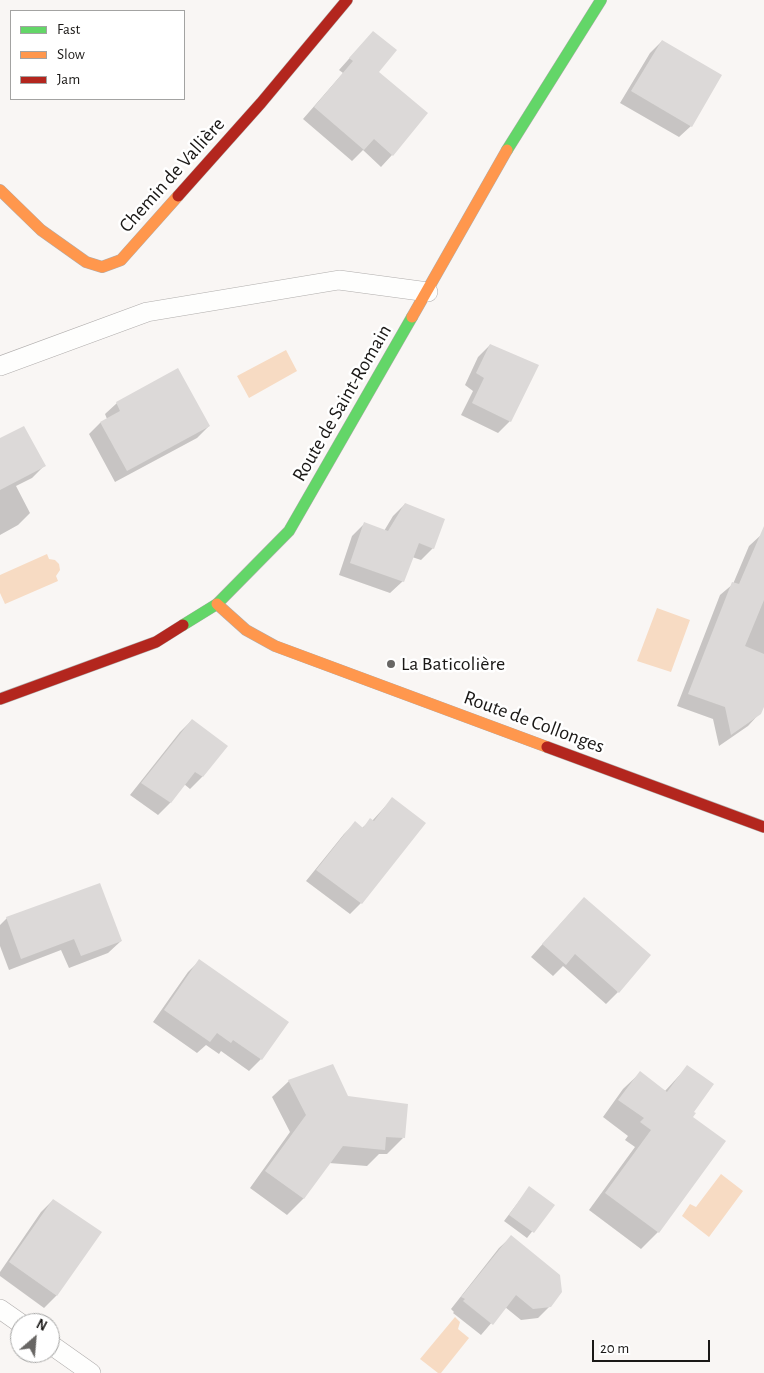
<!DOCTYPE html>
<meta charset="utf-8">
<style>
body{margin:0}
#map{position:relative;width:764px;height:1373px;overflow:hidden;background:#f9f6f4;font-family:"Alegreya Sans",sans-serif}
canvas{display:block}
.legend{position:absolute;left:10px;top:10px;width:175px;height:90px;box-sizing:border-box;background:#fff;border:1px solid #a3a3a2;margin:0;padding:6px 9px;list-style:none;font-size:15px;color:#1a1816}
.legend li{display:flex;align-items:center;gap:10px;height:25px}
.legend b{width:25px;border:1px solid #a3a3a2}
.north{position:absolute;left:10px;top:1313px;width:50px;height:50px;box-sizing:border-box;background:#fff;border:1px solid #a3a3a2;border-radius:50%;rotate:27deg;font-size:14px;font-weight:700;line-height:20px;text-align:center;color:#1a1816}
.north::after{content:'';display:block;margin:auto;width:18px;height:22px;background:#686664;clip-path:polygon(50% 0,100% 100%,50% 72%,0 100%)}
.scale{position:absolute;left:592px;top:1340px;width:118px;height:22px;box-sizing:border-box;border:2px solid #1a1816;border-top:0;padding-left:6px;font-size:15px;line-height:18px;white-space:nowrap;color:#1a1816;-webkit-text-stroke:4px #fff;paint-order:stroke}
</style>
<div id="map">
<canvas width="764" height="1373"></canvas>
<ul class="legend">
<li><b style="height:6px;background:#63d668"></b>Fast</li>
<li><b style="height:6px;background:#ff974d"></b>Slow</li>
<li><b style="height:6px;background:#b3261e"></b>Jam</li>
</ul>
<div class="north">N</div>
<div class="scale">20 m</div>
</div>
<script>
const g = document.querySelector('canvas').getContext('2d');
g.lineJoin = 'round';
function paint(path, color) { g.fillStyle = color; g.fill(path, 'evenodd'); }
const shape = rows => new Path2D(rows.map(r => 'M' + r).join(''));
function stroke(path, color, width, dash) { g.strokeStyle = color; g.lineWidth = width; g.lineCap = dash ? 'butt' : 'round'; g.setLineDash(dash || []); g.stroke(path); }
function label(font, color, halo, rows, align = 'center') {
  g.font = font + ' "Alegreya Sans",sans-serif'; g.lineWidth = 5; g.setLineDash([]); g.textBaseline = 'middle'; g.strokeStyle = halo; g.fillStyle = color; for (const [text, x, y, turn = 0] of rows) {
    g.save(); g.translate(x, y); g.rotate((+turn || 0) * Math.PI / 180); g.textAlign = isNaN(turn) ? turn : align; if (halo) g.strokeText(text, 0, 0); g.fillText(text, 0, 0); g.restore();
  }
}
const water = shape([
 [286,350,297,371,249,398,237,376],
 [47,554,49,559,55,560,59,564,60,570,56,576,58,581,5,604,0,593,0,575],
 [657,608,690,620,671,672,637,661],
 [721,1174,743,1191,709,1237,682,1216,690,1204,696,1207],
 [455,1317,460,1322,458,1329,469,1338,441,1373,438,1373,420,1359]
]);
const shadow = shape([
 [373,32,377,73,426,113,392,155,381,167,363,150,352,161,303,119,343,73,339,70],
 [662,41,691,126,679,137,620,103,650,53],
 [490,345,510,421,498,433,461,415,473,391,465,385,478,357],
 [117,403,209,426,197,438,115,482,89,434,100,423,107,419,105,414],
 [0,440,44,466,32,478,16,486,30,513,18,525,0,535],
 [405,504,433,548,421,560,412,557,403,581,390,593,339,575,352,536,364,524,384,531,393,516],
 [762,534,764,535,764,703,760,713,748,726,719,746,713,719,677,706,720,595,733,584,749,546],
 [192,720,226,746,202,777,190,789,184,784,170,803,158,815,130,795,180,732],
 [392,799,361,903,350,914,306,881,344,834,355,823,362,828,371,820,372,821],
 [99,885,121,941,108,953,69,968,61,950,9,970,0,946,0,925,7,918],
 [572,911,618,992,606,1004,563,966,553,976,531,957],
 [199,961,287,1022,261,1059,249,1071,221,1051,219,1054,206,1045,197,1053,153,1022,188,972],
 [688,1066,692,1112,658,1232,641,1249,589,1210,635,1147,625,1140,628,1136,603,1117,623,1089,640,1073,665,1091],
 [289,1081,348,1097,403,1138,387,1154,379,1154,367,1166,329,1163,303,1199,287,1215,250,1188,290,1132,272,1097],
 [529,1188,553,1205,527,1238,504,1221],
 [53,1200,100,1233,56,1296,44,1308,0,1276,0,1272,41,1212],
 [511,1237,550,1306,538,1318,521,1320,505,1307,481,1335,453,1313,454,1312,451,1309,499,1248]
]);
const building = shape([
 [373,31,397,50,379,72,428,113,393,156,374,139,364,150,314,107,353,61,349,58],
 [662,40,722,75,692,127,631,91],
 [490,344,539,365,511,422,472,403,484,378,476,373],
 [178,368,210,426,127,471,100,422,120,411,116,402],
 [24,426,46,466,0,490,0,438],
 [405,503,445,519,434,549,419,543,404,582,350,563,364,522,388,531],
 [764,526,764,600,745,646,764,654,764,707,761,714,731,735,725,707,688,694,732,582,739,584],
 [192,719,228,746,203,777,195,772,171,803,141,783],
 [392,797,426,823,362,904,316,870,355,821,363,828,370,818,374,821],
 [100,883,122,941,81,956,74,939,21,959,6,917],
 [584,897,651,955,619,993,575,954,566,965,542,944],
 [199,959,289,1022,262,1060,233,1040,231,1043,217,1033,210,1042,164,1010],
 [333,1064,348,1096,408,1104,405,1138,386,1137,385,1150,343,1146,304,1199,265,1171,306,1115,288,1080],
 [687,1065,714,1084,694,1112,696,1113,693,1117,726,1141,659,1233,605,1193,651,1130,640,1122,644,1118,618,1100,640,1071,667,1092],
 [529,1186,555,1205,534,1233,509,1215],
 [53,1199,102,1232,57,1296,9,1262],
 [511,1235,560,1275,562,1292,551,1307,533,1309,516,1295,493,1325,463,1301,465,1299,461,1297]
]);
const lane = shape([
 [0,366,147,312,339,280,428,292],
 [0,1309,20,1323],
 [50,1344,91,1373]
]);
const fast = shape([
 [507,150,601,0],
 [183,625,217,604,289,531,412,317]
]);
const slow = shape([
 [0,190,41,230,86,262,102,267,121,260,178,196],
 [412,317,507,150],
 [217,604,246,630,275,646,547,747]
]);
const jam = shape([
 [178,196,261,103,347,0],
 [0,699,156,642,183,625],
 [547,747,764,827]
]);
const markers = [
 [391,664,5,"#686664"]
];
const streetNames = [
 ["Chemin de Vallière",172,175,-48],
 ["Route de Saint-Romain",342,403,-60],
 ["Route de Collonges",534,722,20]
];
const poiNames = [
 ["La Baticolière",401,664]
];
paint(water, '#f7dbc3');
paint(shadow, '#0003');
paint(building, '#dcd9d8');
stroke(lane, '#b0adac', 20);
stroke(fast, '#b0adac', 12);
stroke(slow, '#b0adac', 12);
stroke(jam, '#b0adac', 12);
stroke(lane, '#fefefd', 19);
stroke(fast, '#63d668', 11);
stroke(slow, '#ff974d', 11);
stroke(jam, '#b3261e', 11);
for (const [x, y, r, color] of markers) { const dot = new Path2D(); dot.arc(x, y, r, 0, 2 * Math.PI); g.fillStyle = color; g.fill(dot); stroke(dot, '#fff', 2); }
label('20px', '#1a1816', '#fff', streetNames);
label('20px', '#1a1816', '#fff', poiNames, 'left');
</script>
